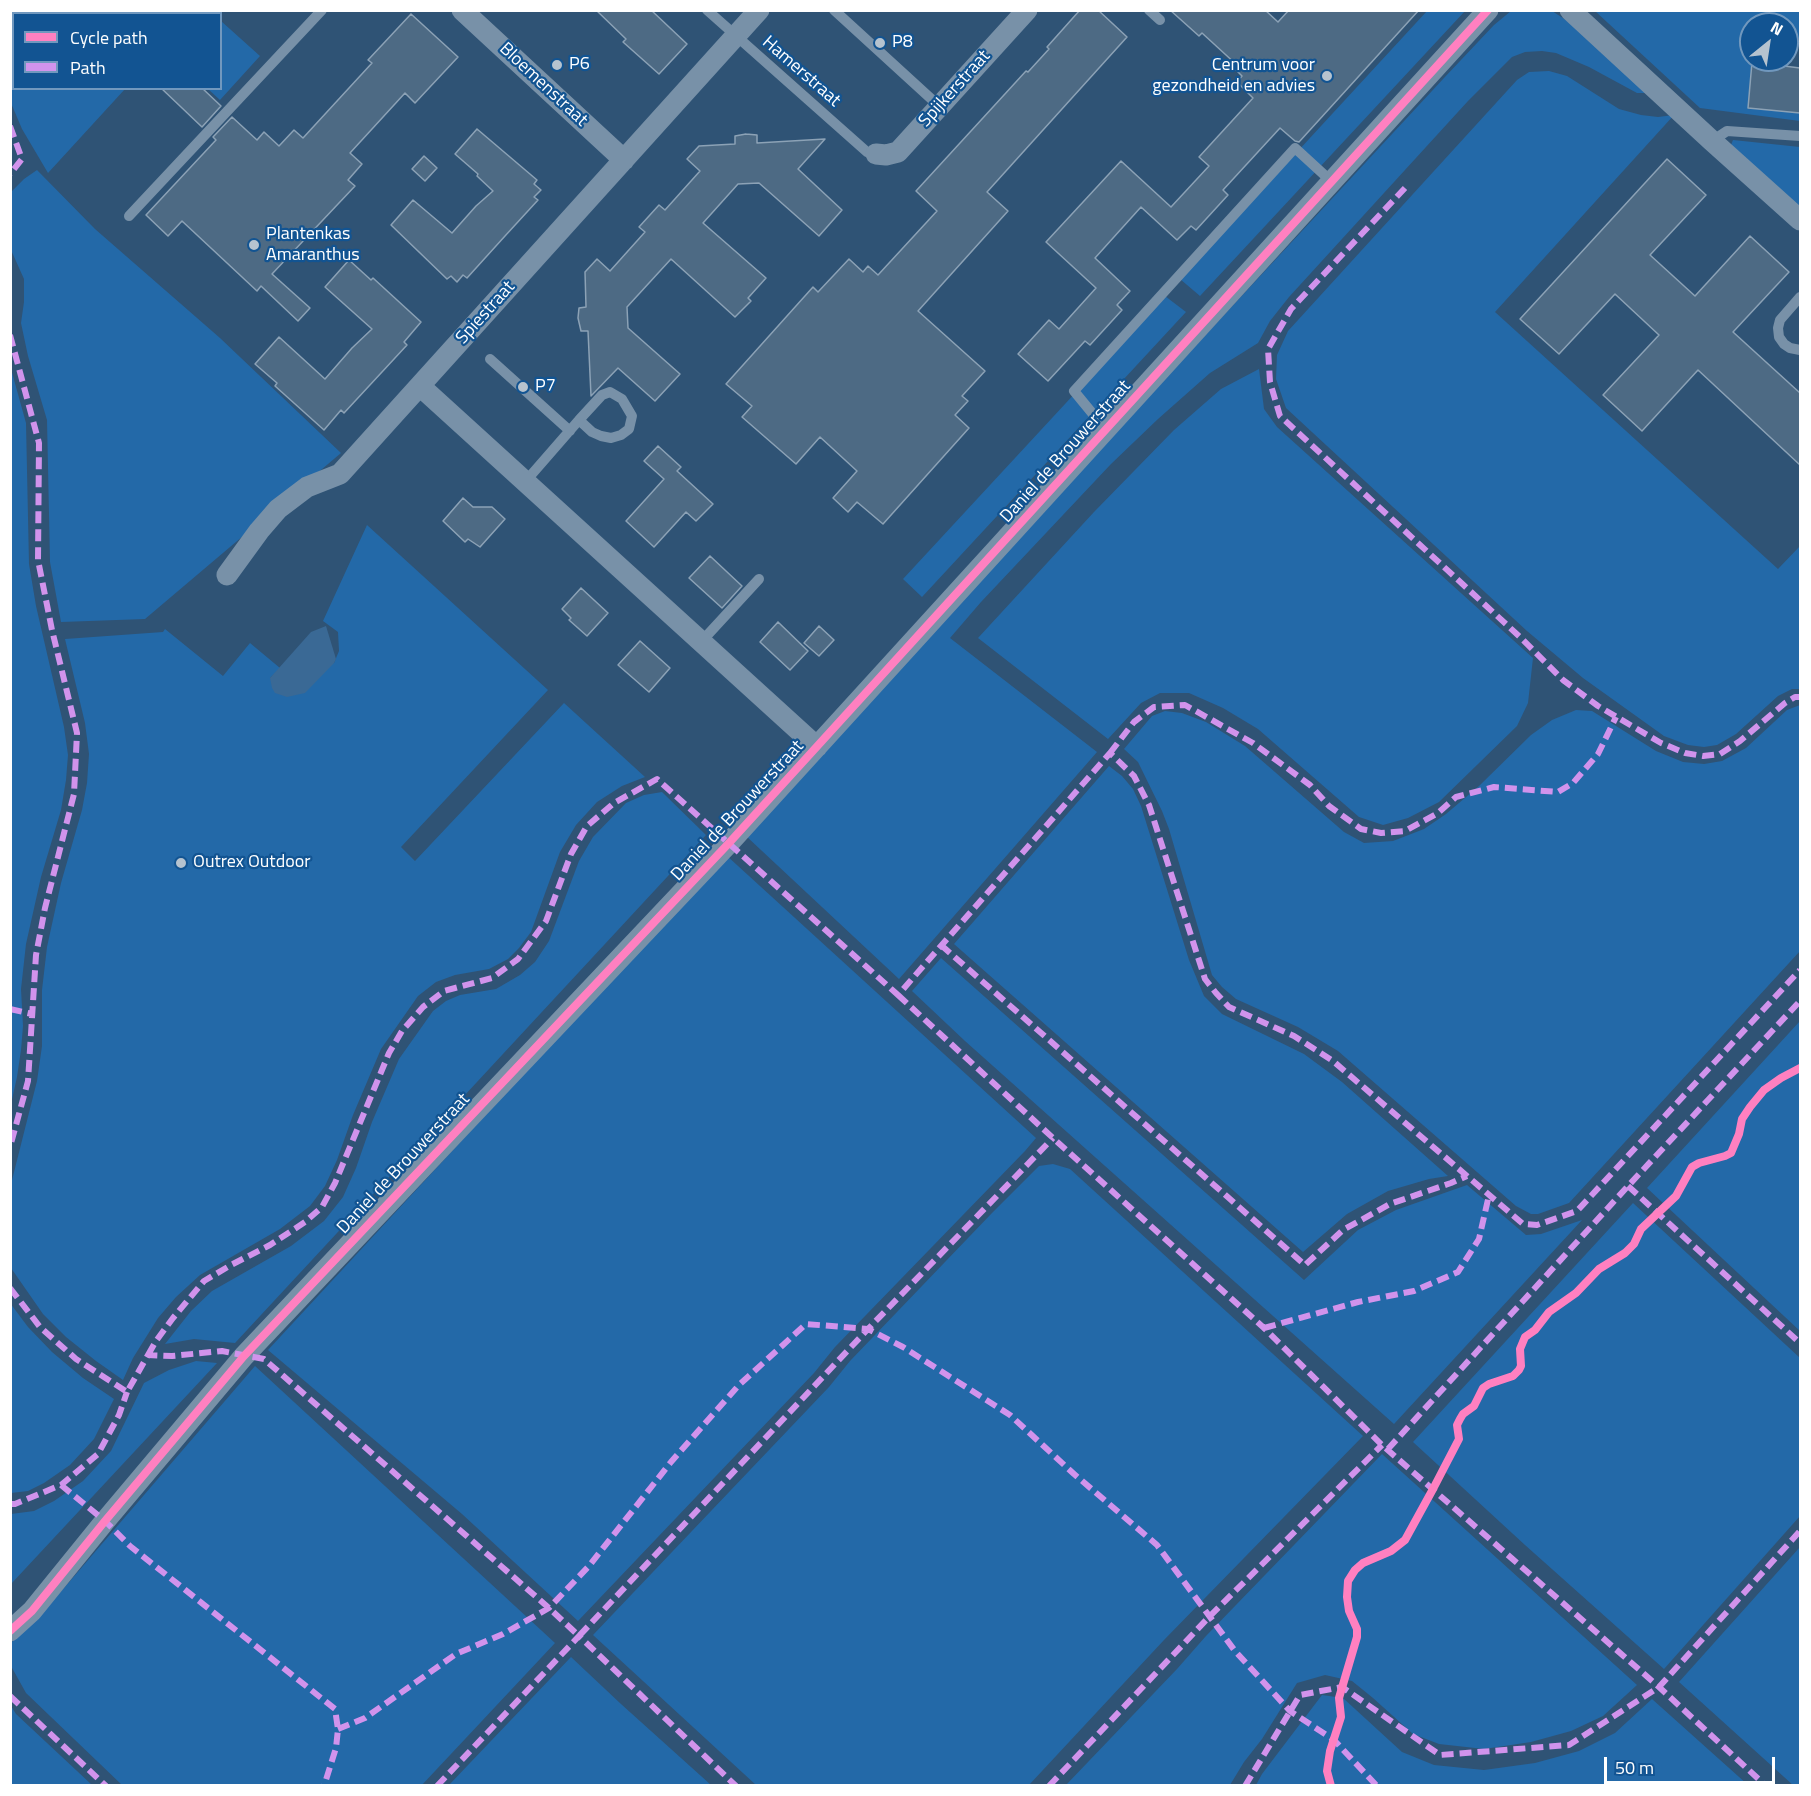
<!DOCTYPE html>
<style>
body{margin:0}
#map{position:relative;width:1811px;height:1796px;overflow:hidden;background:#2f5375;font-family:"Titillium Web",sans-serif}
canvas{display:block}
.frame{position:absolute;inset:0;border:12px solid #fff;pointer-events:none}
.legend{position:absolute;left:12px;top:12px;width:210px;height:78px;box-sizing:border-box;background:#125492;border:2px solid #7198be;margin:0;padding:8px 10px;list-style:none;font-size:18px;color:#fff}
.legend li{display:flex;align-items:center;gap:12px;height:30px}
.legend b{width:30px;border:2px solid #7198be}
.north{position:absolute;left:1739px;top:12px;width:60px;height:60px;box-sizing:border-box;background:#125492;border:2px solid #7198be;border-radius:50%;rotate:30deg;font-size:16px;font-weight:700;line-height:24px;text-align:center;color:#fff}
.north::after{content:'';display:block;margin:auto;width:21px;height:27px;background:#b6c3cf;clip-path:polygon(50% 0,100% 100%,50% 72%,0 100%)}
.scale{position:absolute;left:1604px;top:1757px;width:171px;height:27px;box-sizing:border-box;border:3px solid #fff;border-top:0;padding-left:8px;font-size:18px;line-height:21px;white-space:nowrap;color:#fff;-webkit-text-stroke:4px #125492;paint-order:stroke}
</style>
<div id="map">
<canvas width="1811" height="1796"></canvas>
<div class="frame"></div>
<ul class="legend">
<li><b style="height:8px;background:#ff80c0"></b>Cycle path</li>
<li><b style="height:8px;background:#d193ec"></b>Path</li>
</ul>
<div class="north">N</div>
<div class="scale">50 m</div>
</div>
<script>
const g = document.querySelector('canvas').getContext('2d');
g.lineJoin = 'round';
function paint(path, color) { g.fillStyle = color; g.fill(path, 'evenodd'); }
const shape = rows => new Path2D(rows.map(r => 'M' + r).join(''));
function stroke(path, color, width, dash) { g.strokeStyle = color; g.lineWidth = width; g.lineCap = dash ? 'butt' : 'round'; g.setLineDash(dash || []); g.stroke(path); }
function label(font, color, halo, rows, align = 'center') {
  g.font = font + ' "Titillium Web",sans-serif'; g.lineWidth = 4.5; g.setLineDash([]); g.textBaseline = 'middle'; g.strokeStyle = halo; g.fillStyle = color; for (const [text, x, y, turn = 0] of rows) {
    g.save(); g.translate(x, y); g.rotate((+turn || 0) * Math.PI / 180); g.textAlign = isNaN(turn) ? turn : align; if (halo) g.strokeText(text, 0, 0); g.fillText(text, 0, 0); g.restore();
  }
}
const green = shape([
 [1514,10,1552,11,1572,24,1649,93,1637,93,1589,67,1556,53,1542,51,1525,52,1512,57,1468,101,1289,297,1270,321,1258,343,1210,373,1158,419,1111,464,981,602,950,638,1097,752,899,979,746,836,1095,454,1444,78,1494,25,1511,11],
 [209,11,212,13,14,14,14,88,125,89,48,173,22,129,11,103,11,11],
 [1427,11,1465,11,1200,296,1180,279],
 [1595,11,1800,11,1800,39,1793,38,1793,47,1787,46,1787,24,1751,24,1751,60,1755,60,1752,94,1800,99,1800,121,1700,108],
 [221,21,260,56,220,100,208,89,220,88],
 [1549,71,1567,76,1619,109,1641,115,1658,117,1674,115,1495,312,1778,569,1800,546,1800,689,1792,689,1778,696,1736,734,1717,745,1704,747,1688,745,1664,736,1583,678,1527,631,1286,408,1276,379,1277,355,1288,331,1517,80,1529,72],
 [1733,140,1800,147,1800,209,1731,145],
 [37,170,95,229,220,338,341,453,145,619,61,622,50,562,47,420,28,356,21,323,24,302,24,279,11,250,10,193,24,179],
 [1165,296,1186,312,922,597,903,579],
 [11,369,26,423,29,564,36,606,64,727,68,755,66,780,61,810,41,877,26,944,21,989,23,1026,21,1050,17,1077,11,1104],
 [1259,369,1264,409,1277,427,1533,658,1528,703,1517,726,1439,802,1408,818,1383,825,1359,817,1258,729,1223,708,1189,693,1160,693,1141,703,1108,739,978,638,1094,512,1174,430,1221,389],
 [367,525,548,690,401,847,415,861,564,703,645,777,622,786,597,802,576,825,560,852,531,932,519,948,508,959,489,969,455,975,436,982,418,996,381,1049,353,1115,337,1160,325,1186,310,1206,280,1229,200,1275,176,1297,158,1318,133,1358,123,1380,96,1361,66,1337,43,1314,11,1268,11,1184,37,1081,42,1046,42,990,47,947,61,883,82,810,87,783,89,754,85,723,65,639,163,632,165,629,223,676,250,643,280,668,270,678,334,663,339,651,338,632,323,621],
 [1800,705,1800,951,1569,1203,1538,1214,1531,1214,1516,1206,1338,1051,1298,1027,1236,999,1222,987,1212,975,1169,829,1162,811,1138,762,1124,749,1152,716,1165,711,1182,713,1206,722,1245,746,1344,832,1364,843,1393,841,1424,829,1446,814,1479,786,1531,735,1552,720,1576,710,1592,711,1656,751,1683,762,1704,764,1722,761,1746,748,1787,710],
 [1109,766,1122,776,1133,789,1141,806,1189,960,1204,996,1222,1014,1304,1054,1342,1082,1448,1176,1429,1179,1388,1191,1347,1214,1303,1252,954,944],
 [662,792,706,835,235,1343,194,1339,165,1344,191,1311,212,1291,291,1246,324,1221,343,1197,356,1168,372,1122,399,1059,433,1011,446,1001,460,995,496,989,520,975,535,962,549,941,579,861,593,837,626,803,644,795],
 [726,855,1036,1138,1025,1151,835,1347,814,1373,578,1621,462,1514,268,1350],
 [941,958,1304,1280,1358,1230,1396,1210,1467,1185,1526,1235,1541,1234,1582,1220,1394,1424,965,1041,912,991],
 [1800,1021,1800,1331,1647,1188],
 [1053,1164,1070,1169,1363,1436,1164,1640,1029,1785,756,1785,593,1635,829,1387,850,1361,992,1213,1039,1166],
 [1633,1203,1800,1358,1800,1516,1664,1669,1525,1545,1413,1442],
 [10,1303,28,1327,52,1352,83,1378,114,1399,94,1439,70,1465,44,1483,28,1491,11,1493],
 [196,1361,217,1363,11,1584,11,1514,34,1511,54,1501,83,1481,111,1451,144,1383,169,1370],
 [255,1366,555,1643,421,1786,122,1785,26,1693,11,1666,10,1644,64,1588],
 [1382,1454,1637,1685,1603,1716,1571,1731,1531,1742,1484,1749,1439,1744,1413,1734,1373,1698,1352,1681,1325,1675,1297,1683,1262,1739,1244,1762,1230,1785,1066,1785,1177,1669,1206,1636],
 [1800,1547,1800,1785,1794,1786,1679,1682],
 [571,1657,621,1704,711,1785,449,1785],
 [1322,1695,1343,1698,1402,1752,1434,1765,1484,1770,1535,1763,1579,1751,1615,1733,1652,1699,1748,1785,1256,1785,1262,1774],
 [11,1706,16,1714,92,1785,11,1785]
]);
const water = shape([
 [326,626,336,659,334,663,305,693,287,697,275,693,272,688,270,678,311,632]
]);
const building = shape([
 [596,10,651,10,687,44,659,74,623,42,626,39,596,10],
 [1080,10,1098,10,1127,37,987,192,1008,211,918,311,985,371,962,396,968,401,955,415,969,428,883,524,857,502,848,512,833,498,857,471,820,437,796,464,742,417,752,406,726,384,813,287,818,292,849,259,863,272,868,266,878,275,937,211,916,191,1026,71,1028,72,1049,49,1047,47,1080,10],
 [1170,10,1265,10,1278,22,1289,10,1419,10,1299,142,1295,141,1280,128,1223,190,1228,195,1196,230,1191,226,1177,240,1141,207,1095,258,1130,291,1117,305,1122,310,1090,345,1085,341,1048,381,1018,354,1049,320,1059,329,1096,288,1046,242,1121,161,1171,207,1209,166,1199,157,1253,98,1237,82,1242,76,1235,69,1238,66,1202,33,1199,36,1170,10],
 [411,14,458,57,415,103,405,93,350,153,362,164,348,180,355,186,272,274,310,308,298,321,261,286,257,291,182,221,168,236,146,215,216,140,213,137,232,117,257,140,264,132,279,146,294,130,303,138,372,63,368,60,411,14],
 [1752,62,1800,68,1800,113,1748,108,1752,62],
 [161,88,202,88,221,106,202,127,161,88],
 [477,129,537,180,534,184,541,190,534,197,538,200,505,236,467,278,463,275,457,282,451,276,447,279,391,225,413,200,452,233,476,206,493,191,477,176,478,174,455,154,477,129],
 [746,134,757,135,757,143,825,139,798,169,842,210,819,236,759,183,738,184,703,223,766,278,748,298,751,301,735,317,671,259,627,307,628,328,680,374,655,401,618,368,591,396,588,331,581,331,578,318,579,308,586,307,585,272,597,259,610,271,645,232,639,227,659,205,665,210,700,171,687,159,699,146,735,144,735,136,746,134],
 [424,156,437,168,425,181,412,169,424,156],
 [1667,159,1706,195,1650,255,1695,296,1750,236,1789,272,1733,332,1800,393,1800,465,1698,370,1642,431,1603,395,1659,335,1615,294,1559,354,1520,319,1667,159],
 [349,260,371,280,373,278,421,322,404,342,407,345,344,413,341,410,324,430,275,386,277,383,255,364,279,337,325,379,352,348,372,329,325,287,349,260],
 [658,446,681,467,677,471,713,504,696,521,686,512,654,547,626,521,664,479,644,461,658,446],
 [463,498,473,507,492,507,505,519,480,547,468,539,465,542,443,521,463,498],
 [710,556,742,586,722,608,689,578,710,556],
 [581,588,608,613,587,636,569,620,571,618,562,609,581,588],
 [778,622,808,651,790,670,760,642,778,622],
 [819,626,834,640,819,656,804,643,819,626],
 [640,641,670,668,649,692,618,665,640,641]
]);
const lane = shape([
 [707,10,867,152,876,154],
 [834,10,939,106],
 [1149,10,1160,20],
 [1712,141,1727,131,1800,136],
 [129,216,322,10],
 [1800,297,1780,320,1778,328,1779,337,1784,344,1790,348,1800,350],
 [490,359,570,431],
 [1106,430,1074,391,1295,148,1332,182],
 [525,482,579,420,592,432,601,436,611,438,621,435,629,429,632,416,622,399,610,392,602,395,579,420],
 [701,642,759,579]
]);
const street = shape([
 [462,10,624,160],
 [1570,10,1712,141,1800,220],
 [876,154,886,155,898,152,1027,10],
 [420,386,817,747],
 [227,575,259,531,278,509,307,487,340,474,759,10],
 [10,1631,32,1611,105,1521,244,1356,729,843,1488,10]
]);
const quiet = shape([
 [10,126,22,159,10,174],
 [1405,188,1291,309,1268,349,1270,382,1280,416,1520,637,1563,680,1598,706,1661,743,1685,753,1703,756,1720,754,1740,741,1785,703,1795,697,1800,697],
 [10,335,39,443,38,560,52,630,77,733,74,794,45,908,36,955,28,1081,10,1147],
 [1110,753,1134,722,1154,707,1185,705,1253,743,1310,785,1329,806,1361,829,1381,833,1405,831,1438,813,1456,797,1494,787,1558,792,1573,783,1598,754,1616,717],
 [941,945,1305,1265,1343,1230,1390,1204,1451,1183,1467,1176],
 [898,995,1053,1138,1264,1328,1382,1445,1659,1687,1766,1786],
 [10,1009,32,1014],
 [1628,1186,1800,1343],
 [10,1288,40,1327,76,1359,127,1392,148,1355,172,1356,222,1351,264,1359,549,1608,579,1636,868,1329,1053,1138],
 [1264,1328,1358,1302,1414,1291,1458,1272,1479,1239,1489,1195],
 [148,1355,156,1341,173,1318,204,1281,231,1265,270,1245,305,1222,322,1207,335,1183,389,1053,402,1031,423,1007,444,991,492,978,518,959,546,921,571,854,587,826,614,803,657,779,898,995,1110,753,1134,776,1149,805,1205,979,1216,993,1229,1007,1294,1036,1333,1061,1523,1224,1537,1225,1577,1211,1800,970],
 [1388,1449,1628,1186,1800,1001],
 [61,1485,105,1521,130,1546,335,1709,338,1729,336,1748,324,1786],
 [10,1504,15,1504,61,1485,98,1454,119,1415,127,1392],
 [10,1696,106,1786],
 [338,1729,365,1718,456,1654,503,1634,549,1608,589,1566,671,1462,739,1385,806,1324,868,1329,903,1347,1010,1415,1074,1474,1157,1545,1235,1651,1290,1711,1334,1740,1377,1786],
 [437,1786,579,1636,736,1786],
 [1049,1786,1209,1617,1382,1445],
 [1245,1786,1300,1695,1342,1687,1440,1755,1569,1745,1659,1687,1800,1531]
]);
const cycleway = shape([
 [10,1631,32,1611,105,1521,244,1356,729,843,1488,10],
 [1331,1786,1327,1771,1330,1751,1341,1717,1339,1698,1357,1637,1357,1629,1349,1611,1347,1597,1348,1581,1355,1570,1363,1563,1391,1551,1405,1540,1433,1489,1459,1439,1457,1425,1460,1419,1463,1414,1474,1406,1483,1388,1489,1384,1513,1376,1519,1370,1521,1366,1520,1349,1525,1337,1535,1330,1549,1312,1576,1293,1599,1269,1625,1253,1634,1244,1641,1229,1676,1196,1692,1167,1699,1163,1725,1156,1731,1153,1739,1134,1742,1119,1750,1107,1764,1090,1781,1078,1800,1068]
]);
const markers = [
 [880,43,6,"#b6c3cf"],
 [557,65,6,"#b6c3cf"],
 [1327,76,6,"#b6c3cf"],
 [254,245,6,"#b6c3cf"],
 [523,387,6,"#b6c3cf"],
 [181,863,6,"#b6c3cf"]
];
const poiNames = [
 ["P8",892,43],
 ["P6",569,65],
 ["Centrum voor",1315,66,"right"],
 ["gezondheid en advies",1315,87,"right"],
 ["Plantenkas",266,235],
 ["Amaranthus",266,256],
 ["P7",535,387],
 ["Outrex Outdoor",193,863]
];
const streetNames = [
 ["Hamerstraat",801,72,41],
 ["Bloemenstraat",543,85,43],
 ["Spijkerstraat",955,89,-48],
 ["Spiestraat",486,313,-48],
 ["Daniel de Brouwerstraat",1066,452,-48],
 ["Daniel de Brouwerstraat",738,811,-47],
 ["Daniel de Brouwerstraat",404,1164,-47]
];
paint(green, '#2369a8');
paint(water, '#3a6995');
paint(building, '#4d6a84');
stroke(building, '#8ca2b6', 1.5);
stroke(lane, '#7891a8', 10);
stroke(street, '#7891a8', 21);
stroke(quiet, '#d193ec', 6, [12, 6]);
stroke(cycleway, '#ff80c0', 8);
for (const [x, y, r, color] of markers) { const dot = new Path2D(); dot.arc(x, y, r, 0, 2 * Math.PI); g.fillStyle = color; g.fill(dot); stroke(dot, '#125492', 2); }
label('18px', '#fff', '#125492', poiNames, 'left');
label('18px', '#fff', '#125492', streetNames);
</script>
